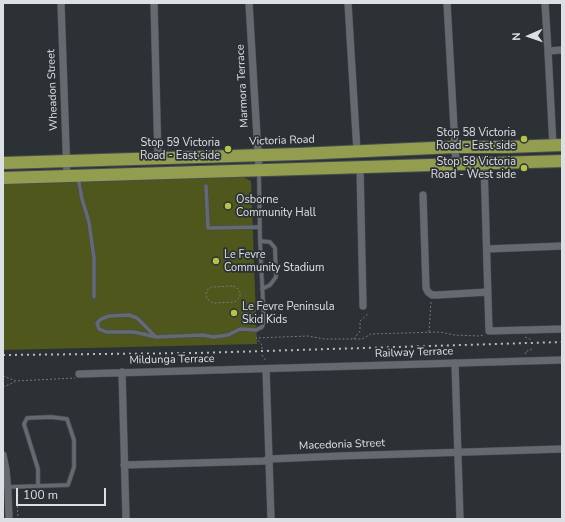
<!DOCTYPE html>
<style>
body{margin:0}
#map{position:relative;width:565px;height:522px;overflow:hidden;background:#2b3135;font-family:"Nunito Sans",sans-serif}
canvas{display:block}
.frame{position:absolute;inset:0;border:4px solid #dde0e3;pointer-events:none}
.north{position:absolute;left:509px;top:16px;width:40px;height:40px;-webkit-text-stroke:3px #2b3135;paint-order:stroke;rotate:268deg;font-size:11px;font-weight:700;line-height:16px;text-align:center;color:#dde0e3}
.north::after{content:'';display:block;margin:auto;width:14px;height:18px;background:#dde0e3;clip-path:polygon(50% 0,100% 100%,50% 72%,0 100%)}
.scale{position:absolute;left:16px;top:488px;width:90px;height:18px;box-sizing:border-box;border:2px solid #dde0e3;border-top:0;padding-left:5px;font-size:12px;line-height:14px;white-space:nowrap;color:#dde0e3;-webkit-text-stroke:3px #2b3135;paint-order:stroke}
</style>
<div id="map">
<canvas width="565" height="522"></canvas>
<div class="frame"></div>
<div class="north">N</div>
<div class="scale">100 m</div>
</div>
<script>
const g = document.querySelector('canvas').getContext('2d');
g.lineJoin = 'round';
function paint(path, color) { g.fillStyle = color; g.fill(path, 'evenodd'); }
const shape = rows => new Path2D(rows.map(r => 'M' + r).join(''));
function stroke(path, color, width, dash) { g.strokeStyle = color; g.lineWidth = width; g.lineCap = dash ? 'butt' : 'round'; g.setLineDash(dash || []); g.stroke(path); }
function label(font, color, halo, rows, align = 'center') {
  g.font = font + ' "Nunito Sans",sans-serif'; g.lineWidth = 3.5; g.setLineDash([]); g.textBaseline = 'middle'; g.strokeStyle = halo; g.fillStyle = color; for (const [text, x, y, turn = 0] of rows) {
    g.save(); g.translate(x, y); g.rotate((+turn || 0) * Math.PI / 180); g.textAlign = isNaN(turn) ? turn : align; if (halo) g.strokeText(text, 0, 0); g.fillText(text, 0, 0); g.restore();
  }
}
const green = shape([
 [241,176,251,181,257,344,3,350,3,184]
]);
const path = shape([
 [233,286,237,288,240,292,240,297,235,302,213,303,207,299,206,294,207,290,212,287,233,286],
 [429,332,431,301],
 [525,337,532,340],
 [354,339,360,331,360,321,369,313],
 [262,349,262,345,256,338,308,336,324,339,362,339,371,334,440,332,454,335,479,336,483,335],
 [526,354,525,352,532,349],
 [262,355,266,361],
 [3,376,16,381,75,378],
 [3,387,15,382],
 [17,491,17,495,18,495,17,500,18,519]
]);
const lane = shape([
 [78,177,82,199,89,222,94,258,94,297],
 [206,186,208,228,260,227],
 [260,241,270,242,275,248,276,277,270,285,262,289],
 [156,337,137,318,129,315,109,316,101,319,97,323,99,329,106,332,134,332,156,337,203,335,213,337,228,335,240,329,256,330,262,327,264,321,260,241,259,172],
 [8,487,68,485,74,467,74,440,67,419,51,417,27,418,24,424,38,469,38,486]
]);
const street = shape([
 [61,3,67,176],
 [154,3,158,158],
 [249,3,259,170],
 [348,3,357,152],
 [447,3,456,164],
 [545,3,548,51,553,146],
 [548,51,562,50],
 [484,164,489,331,562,329],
 [360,167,363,306],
 [423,195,426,288,428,292,432,295,437,295,488,292],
 [487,249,562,246],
 [455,363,460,519],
 [266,369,271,519],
 [122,372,126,519],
 [79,374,562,360],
 [3,455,6,470,8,491,9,519],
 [124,465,264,461,269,459,340,456,562,449]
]);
const highway = shape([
 [3,163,298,154,455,147,507,147,562,145],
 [3,178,562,161]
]);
const rail = shape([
 [3,355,198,353,562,342]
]);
const markers = [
 [524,139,4,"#b4c24a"],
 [228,149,4,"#b4c24a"],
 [524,168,4,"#b4c24a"],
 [228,206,4,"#b4c24a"],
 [216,261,4,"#b4c24a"],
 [234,313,4,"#b4c24a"]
];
const streetNames = [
 ["Marmora Terrace",243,86,-93],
 ["Wheadon Street",53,90,-92],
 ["Victoria Road",282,141,-2],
 ["Railway Terrace",414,353,-2],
 ["Mildunga Terrace",172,360,-1],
 ["Macedonia Street",342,445,-2]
];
const poiNames = [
 ["Stop 58 Victoria",516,133],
 ["Road - East side",516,146],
 ["Stop 59 Victoria",220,143],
 ["Road - East side",220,156],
 ["Stop 58 Victoria",516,162],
 ["Road - West side",516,175],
 ["Osborne",236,200,"left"],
 ["Community Hall",236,213,"left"],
 ["Le Fevre",224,255,"left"],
 ["Community Stadium",224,268,"left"],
 ["Le Fevre Peninsula",242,307,"left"],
 ["Skid Kids",242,320,"left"]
];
paint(green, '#50571c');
stroke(lane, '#484d50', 5);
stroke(street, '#484d50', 8);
stroke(highway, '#484d50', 14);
stroke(path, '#757a7e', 1, [2, 2]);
stroke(lane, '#646a6f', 3.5);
stroke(street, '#646a6f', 7);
stroke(highway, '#939d4f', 12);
stroke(rail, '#b8bcbf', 2, [2, 4]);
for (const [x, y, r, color] of markers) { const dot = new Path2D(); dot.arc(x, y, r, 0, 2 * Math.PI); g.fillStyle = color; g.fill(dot); stroke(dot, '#2b3135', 1.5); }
label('11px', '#dde0e3', '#2b3135', streetNames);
label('11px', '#dde0e3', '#2b3135', poiNames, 'right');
</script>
